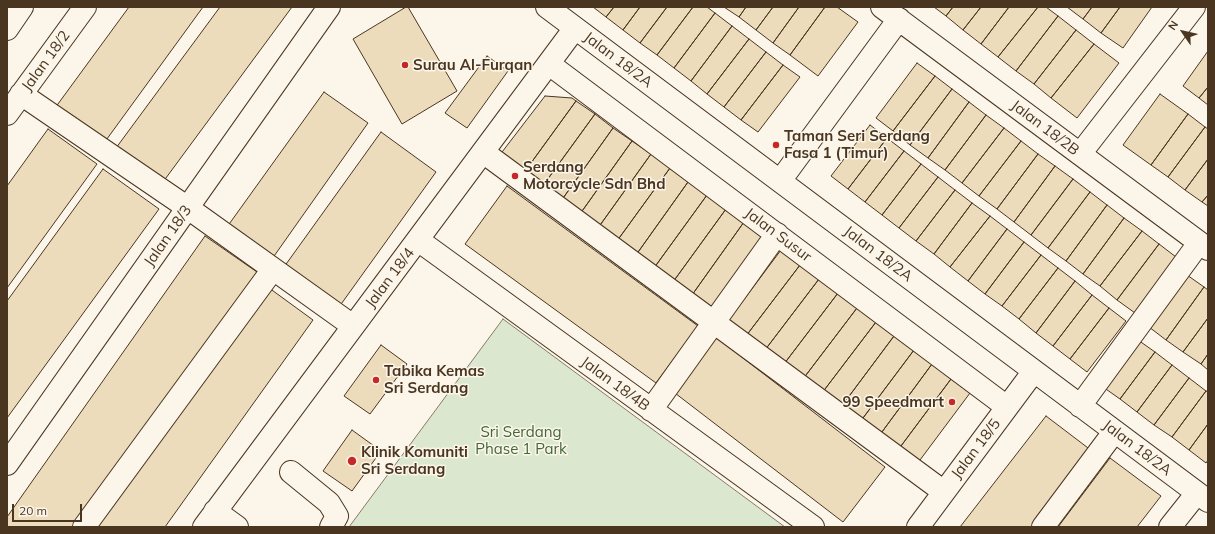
<!DOCTYPE html>
<style>
body{margin:0}
#map{position:relative;width:1215px;height:534px;overflow:hidden;background:#fbf6e9;font-family:Mulish,sans-serif}
canvas{display:block}
.frame{position:absolute;inset:0;border:8px solid #4a3520;pointer-events:none}
.north{position:absolute;left:1163px;top:12px;width:40px;height:40px;-webkit-text-stroke:3px #fbf6e9;paint-order:stroke;rotate:304deg;font-size:11px;font-weight:700;line-height:16px;text-align:center;color:#4a3520}
.north::after{content:'';display:block;margin:auto;width:14px;height:18px;background:#4a3520;clip-path:polygon(50% 0,100% 100%,50% 72%,0 100%)}
.scale{position:absolute;left:12px;top:504px;width:70px;height:18px;box-sizing:border-box;border:2px solid #4a3520;border-top:0;padding-left:5px;font-size:12px;line-height:14px;white-space:nowrap;color:#4a3520;-webkit-text-stroke:3px #fbf6e9;paint-order:stroke}
</style>
<div id="map">
<canvas width="1215" height="534"></canvas>
<div class="frame"></div>
<div class="north">N</div>
<div class="scale">20 m</div>
</div>
<script>
const g = document.querySelector('canvas').getContext('2d');
g.lineJoin = 'round';
function paint(path, color) { g.fillStyle = color; g.fill(path, 'evenodd'); }
const shape = rows => new Path2D(rows.map(r => 'M' + r).join(''));
function stroke(path, color, width, dash) { g.strokeStyle = color; g.lineWidth = width; g.lineCap = dash ? 'butt' : 'round'; g.setLineDash(dash || []); g.stroke(path); }
function label(font, color, halo, rows, align = 'center') {
  g.font = font + ' Mulish,sans-serif'; g.lineWidth = 3; g.setLineDash([]); g.textBaseline = 'middle'; g.strokeStyle = halo; g.fillStyle = color; for (const [text, x, y, turn = 0] of rows) {
    g.save(); g.translate(x, y); g.rotate((+turn || 0) * Math.PI / 180); g.textAlign = isNaN(turn) ? turn : align; if (halo) g.strokeText(text, 0, 0); g.fillText(text, 0, 0); g.restore();
  }
}
const green = shape([
 [503,319,785,527,349,527,503,319]
]);
const building = shape([
 [129,7,203,7,104,143,55,108,129,7],
 [220,7,292,7,163,182,116,148,220,7],
 [406,7,408,7,457,91,402,124,353,39,406,7],
 [593,7,614,7,606,17,593,7],
 [614,7,640,7,623,30,606,17,614,7],
 [640,7,667,7,640,43,623,30,640,7],
 [667,7,693,7,657,55,640,43,667,7],
 [693,7,707,7,715,13,674,68,657,55,693,7],
 [724,7,746,7,739,17,724,7],
 [746,7,773,7,756,30,739,17,746,7],
 [773,7,799,7,773,43,756,30,773,7],
 [799,7,825,7,790,55,773,43,799,7],
 [825,7,837,7,858,22,818,76,790,55,825,7],
 [934,7,953,7,946,16,934,7],
 [953,7,981,7,963,30,946,16,953,7],
 [981,7,1009,7,981,44,963,30,981,7],
 [1009,7,1038,7,998,57,981,44,1009,7],
 [1038,7,1046,7,1058,16,1016,71,998,57,1038,7],
 [1067,7,1092,7,1083,19,1067,7],
 [1092,7,1120,7,1101,33,1083,19,1092,7],
 [1120,7,1152,7,1123,48,1101,33,1120,7],
 [715,13,732,26,691,81,674,68,715,13],
 [1058,16,1076,30,1034,84,1016,71,1058,16],
 [732,26,749,39,707,94,691,81,732,26],
 [1076,30,1094,44,1051,98,1034,84,1076,30],
 [749,39,766,52,724,107,707,94,749,39],
 [1094,44,1119,63,1077,118,1051,98,1094,44],
 [1208,51,1208,87,1199,98,1183,86,1208,51],
 [766,52,783,65,741,120,724,107,766,52],
 [487,56,508,71,467,128,445,113,487,56],
 [917,63,935,76,893,131,876,118,917,63],
 [783,65,800,77,758,132,741,120,783,65],
 [935,76,952,89,910,145,893,131,935,76],
 [1208,87,1208,105,1199,98,1208,87],
 [952,89,969,102,928,158,910,145,952,89],
 [324,92,368,123,272,259,227,227,324,92],
 [1160,94,1188,114,1151,165,1123,145,1160,94],
 [545,96,572,98,576,101,523,174,499,156,545,96],
 [576,101,595,114,542,187,523,174,576,101],
 [969,102,986,115,945,170,928,158,969,102],
 [595,114,613,128,561,201,542,187,595,114],
 [1188,114,1205,127,1168,177,1151,165,1188,114],
 [986,115,1004,128,962,183,945,170,986,115],
 [870,125,887,138,848,189,831,176,870,125],
 [1205,127,1208,129,1208,159,1185,190,1168,177,1205,127],
 [613,128,632,141,580,214,561,201,613,128],
 [1004,128,1021,141,979,196,962,183,1004,128],
 [48,129,97,164,7,288,7,186,48,129],
 [381,132,436,172,339,307,284,267,381,132],
 [887,138,904,151,865,202,848,189,887,138],
 [632,141,651,154,598,228,580,214,632,141],
 [1021,141,1038,154,997,209,979,196,1021,141],
 [904,151,921,164,882,215,865,202,904,151],
 [651,154,670,168,617,241,598,228,651,154],
 [1038,154,1055,166,1014,222,997,209,1038,154],
 [1208,159,1208,195,1202,202,1185,190,1208,159],
 [921,164,938,177,899,228,882,215,921,164],
 [1055,166,1073,179,1031,235,1014,222,1055,166],
 [670,168,688,182,636,255,617,241,670,168],
 [103,169,159,209,7,418,7,301,103,169],
 [938,177,955,190,916,241,899,228,938,177],
 [1073,179,1090,192,1048,248,1031,235,1073,179],
 [688,182,707,195,654,268,636,255,688,182],
 [507,186,698,326,656,383,465,244,507,186],
 [955,190,972,203,934,254,916,241,955,190],
 [1090,192,1107,205,1066,261,1048,248,1090,192],
 [707,195,726,209,673,282,654,268,707,195],
 [1208,195,1208,206,1202,202,1208,195],
 [972,203,990,216,950,267,934,254,972,203],
 [1107,205,1124,218,1083,274,1066,261,1107,205],
 [726,209,744,222,692,295,673,282,726,209],
 [990,216,1007,229,968,281,950,267,990,216],
 [1124,218,1142,231,1100,286,1083,274,1124,218],
 [744,222,763,236,710,309,692,295,744,222],
 [1007,229,1024,242,985,294,968,281,1007,229],
 [1142,231,1159,244,1117,300,1100,286,1142,231],
 [205,236,257,272,76,527,7,527,7,517,205,236],
 [1024,242,1041,255,1002,306,985,294,1024,242],
 [1159,244,1176,257,1135,313,1117,300,1159,244],
 [781,250,800,265,746,336,727,322,781,250],
 [1041,255,1058,268,1019,319,1002,306,1041,255],
 [800,265,819,279,765,350,746,336,800,265],
 [1058,268,1075,281,1036,333,1019,319,1058,268],
 [1187,275,1204,287,1166,340,1149,327,1187,275],
 [819,279,838,293,784,364,765,350,819,279],
 [1075,281,1092,295,1053,346,1036,333,1075,281],
 [265,285,313,320,165,527,93,527,265,285],
 [1204,287,1208,290,1208,318,1183,352,1166,340,1204,287],
 [838,293,857,308,803,379,784,364,838,293],
 [1092,295,1109,308,1070,359,1053,346,1092,295],
 [857,308,876,322,822,393,803,379,857,308],
 [1109,308,1126,321,1087,372,1070,359,1109,308],
 [1208,318,1208,354,1201,364,1183,352,1208,318],
 [876,322,894,336,841,407,822,393,876,322],
 [713,335,885,467,843,522,671,390,713,335],
 [894,336,914,350,860,422,841,407,894,336],
 [1138,340,1155,352,1120,399,1103,387,1138,340],
 [381,345,407,364,370,414,344,396,381,345],
 [914,350,932,364,879,436,860,422,914,350],
 [1155,352,1172,365,1137,412,1120,399,1155,352],
 [1208,354,1208,370,1201,364,1208,354],
 [932,364,951,379,898,450,879,436,932,364],
 [1172,365,1189,378,1154,425,1137,412,1172,365],
 [1189,378,1206,391,1172,437,1154,425,1189,378],
 [951,379,970,393,917,464,898,450,951,379],
 [1206,391,1208,392,1208,424,1189,450,1172,437,1206,391],
 [1046,416,1096,454,1039,527,960,527,1046,416],
 [1208,424,1208,460,1206,463,1189,450,1208,424],
 [352,430,381,451,352,491,323,471,352,430],
 [1110,458,1161,496,1137,527,1058,527,1110,458]
]);
const minor = shape([
 [547,7,1208,501],
 [882,7,1208,249],
 [7,29,22,7],
 [549,64,1007,407],
 [21,94,188,208,353,326],
 [7,114,85,7],
 [483,152,944,492],
 [1080,154,1194,7],
 [780,181,899,19],
 [418,240,813,527],
 [1080,406,1199,243],
 [651,410,777,234],
 [7,464,329,7],
 [291,472,329,503,337,516,331,527],
 [215,511,237,527],
 [84,527,273,269],
 [204,527,575,28],
 [918,527,1034,371],
 [1043,527,1114,432],
 [1170,527,1197,493]
]);
const markers = [
 [405,65,4,"#c62828"],
 [776,145,4,"#c62828"],
 [515,176,4,"#c62828"],
 [376,380,4,"#c62828"],
 [952,402,4,"#c62828"],
 [352,461,5,"#c62828"]
];
const streetNames = [
 ["Jalan 18/2A",618,60,37],
 ["Jalan 18/2",46,61,-54],
 ["Jalan 18/2B",1045,128,37],
 ["Jalan Susur",778,235,37],
 ["Jalan 18/3",168,236,-55],
 ["Jalan 18/2A",878,254,37],
 ["Jalan 18/4",390,278,-53],
 ["Jalan 18/4B",615,384,36],
 ["Jalan 18/2A",1137,448,37],
 ["Jalan 18/5",976,449,-53]
];
const poiNames = [
 ["Surau Al-Furqan",413,65],
 ["Taman Seri Serdang",784,136],
 ["Fasa 1 (Timur)",784,153],
 ["Serdang",523,167],
 ["Motorcycle Sdn Bhd",523,184],
 ["Tabika Kemas",384,371],
 ["Sri Serdang",384,388],
 ["99 Speedmart",944,402,"right"],
 ["Klinik Komuniti",361,452],
 ["Sri Serdang",361,469]
];
const parkNames = [
 ["Sri Serdang",521,432],
 ["Phase 1 Park",521,449]
];
paint(green, '#dce7d0');
stroke(green, '#887966', 1);
paint(building, '#ecdcbc');
stroke(building, '#4a3520', 1);
stroke(minor, '#4a3520', 24);
stroke(minor, '#fbf6e9', 22);
for (const [x, y, r, color] of markers) { const dot = new Path2D(); dot.arc(x, y, r, 0, 2 * Math.PI); g.fillStyle = color; g.fill(dot); stroke(dot, '#fbf6e9', 1.5); }
label('15px', '#4a3520', '#fbf6e9', streetNames);
label('bold 15px', '#4a3520', '#fbf6e9', poiNames, 'left');
label('15px', '#436837', '#fbf6e9', parkNames);
</script>
